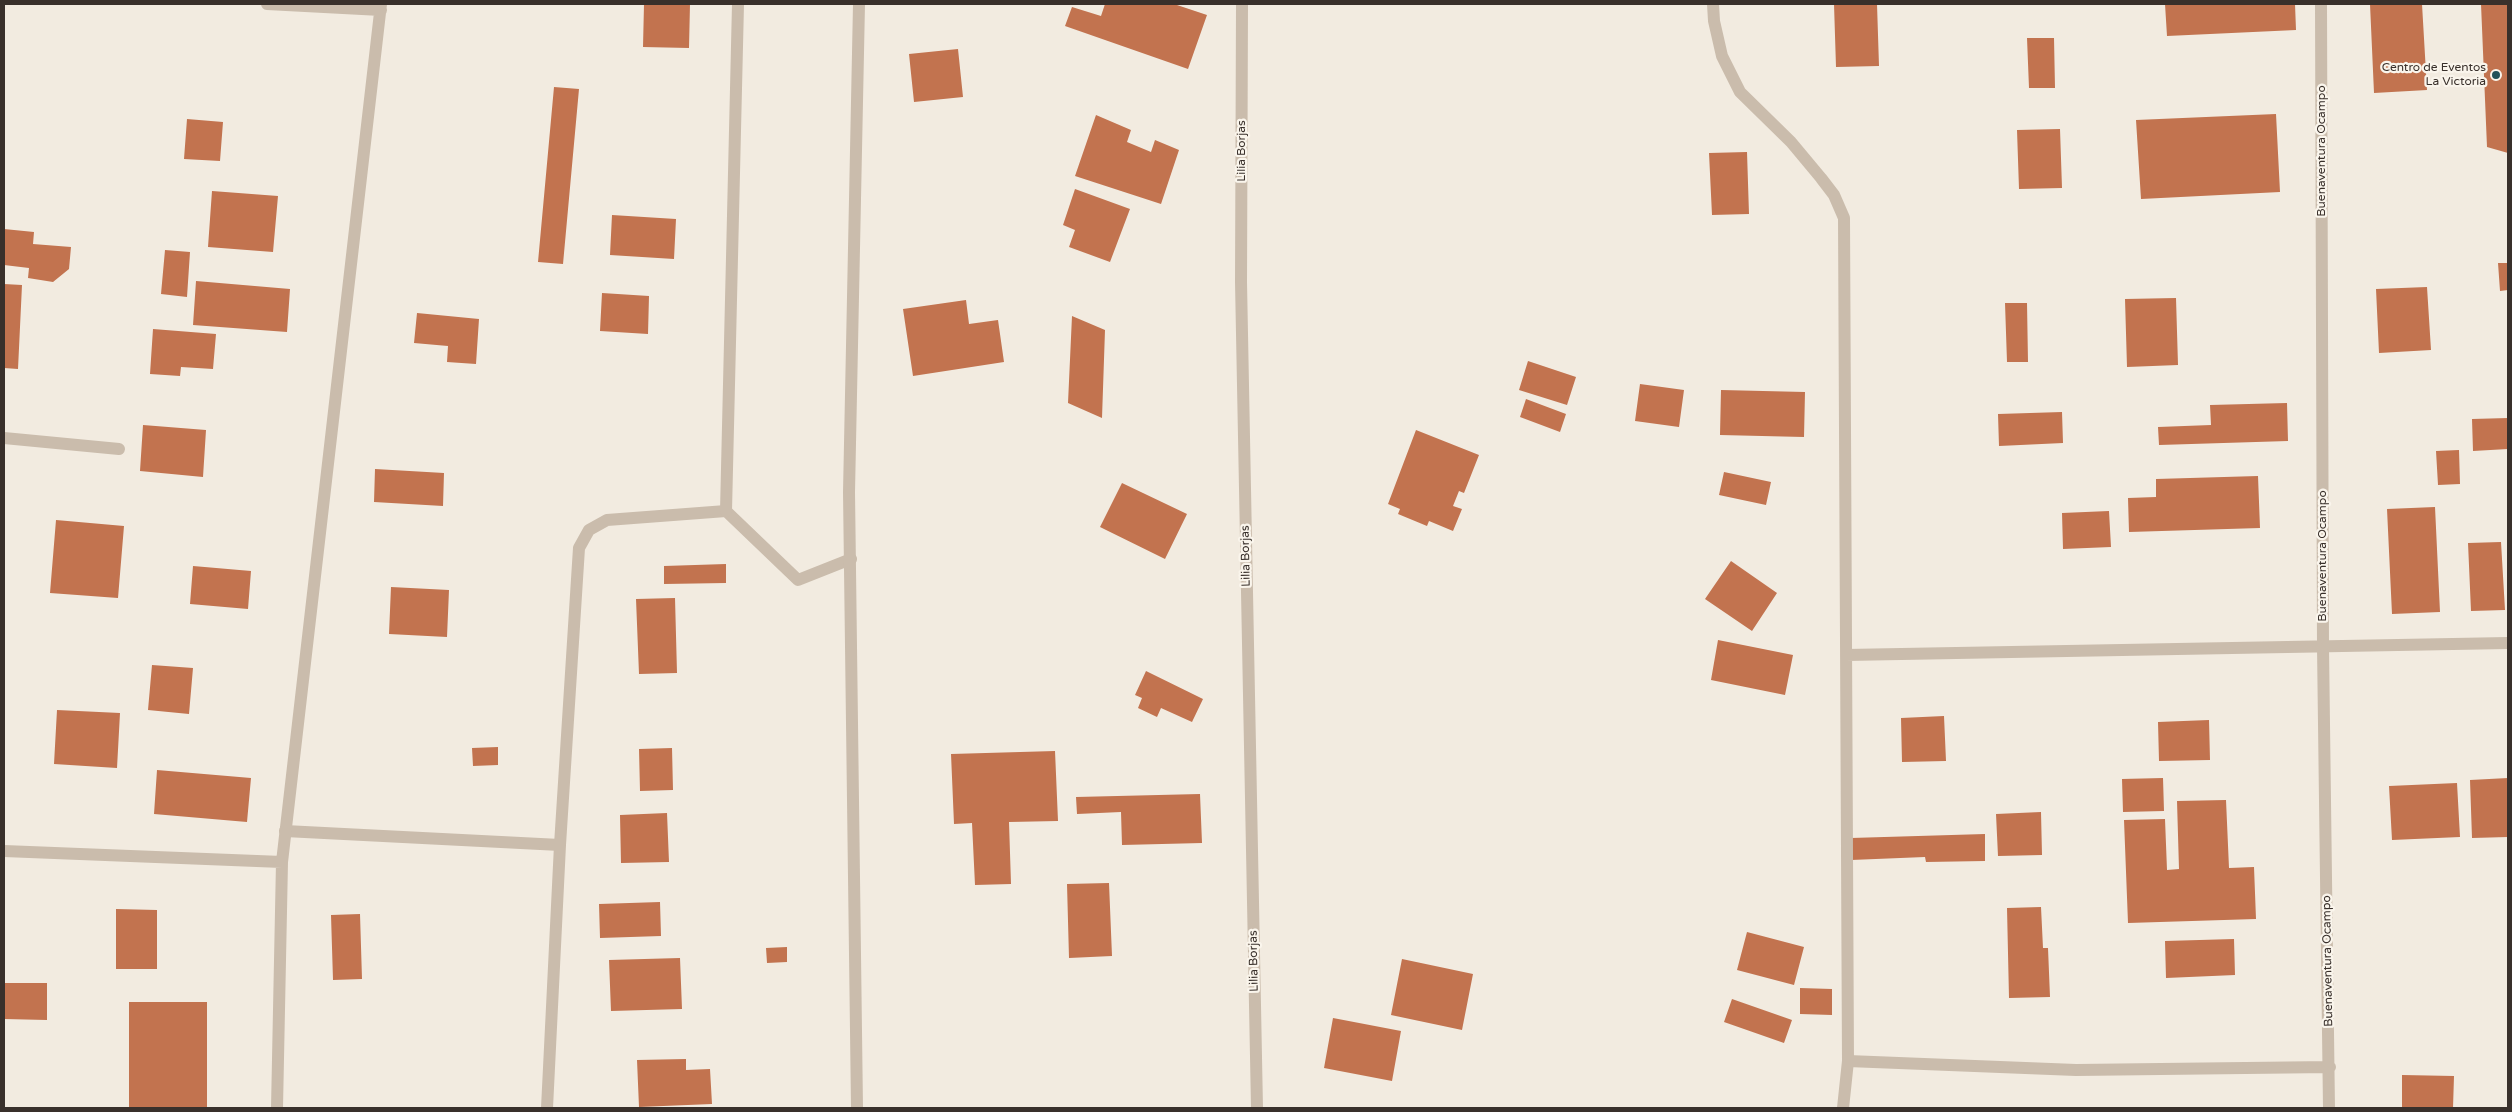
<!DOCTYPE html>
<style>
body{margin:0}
#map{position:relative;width:2512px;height:1112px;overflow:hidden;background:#f2ebe0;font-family:"Varela Round",sans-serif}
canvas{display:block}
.frame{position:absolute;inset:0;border:5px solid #39302b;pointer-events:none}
</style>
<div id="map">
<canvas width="2512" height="1112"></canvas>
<div class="frame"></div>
</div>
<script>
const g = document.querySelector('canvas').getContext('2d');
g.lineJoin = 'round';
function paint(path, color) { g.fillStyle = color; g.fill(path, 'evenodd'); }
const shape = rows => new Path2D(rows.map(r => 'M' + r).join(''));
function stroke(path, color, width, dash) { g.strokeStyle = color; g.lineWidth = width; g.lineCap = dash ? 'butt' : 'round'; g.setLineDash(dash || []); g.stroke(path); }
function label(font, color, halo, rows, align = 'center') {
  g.font = font + ' "Varela Round",sans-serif'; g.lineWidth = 4.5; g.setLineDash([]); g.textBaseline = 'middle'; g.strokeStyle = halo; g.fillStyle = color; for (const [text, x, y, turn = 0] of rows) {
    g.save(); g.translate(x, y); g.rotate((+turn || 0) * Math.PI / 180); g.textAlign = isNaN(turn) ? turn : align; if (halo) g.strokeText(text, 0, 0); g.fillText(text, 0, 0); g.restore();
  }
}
const building = shape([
 [644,4,690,4,689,48,643,47],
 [1105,4,1174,4,1207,15,1188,69,1065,26,1072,7,1101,16],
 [1834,4,1877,4,1879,66,1836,67],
 [2165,4,2295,4,2296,30,2167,36],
 [2370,4,2422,4,2427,90,2374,93],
 [2481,4,2508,4,2508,153,2487,147],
 [2027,38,2054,38,2055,88,2029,88],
 [958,49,963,97,914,102,909,54],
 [554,87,579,89,563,264,538,262],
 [2276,114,2280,192,2141,199,2136,120],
 [1096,115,1131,130,1127,142,1151,152,1155,140,1179,150,1161,204,1075,176],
 [187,119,223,122,220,161,184,159],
 [2060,129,2062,188,2019,189,2017,130],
 [1747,152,1749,214,1712,215,1709,153],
 [1075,189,1130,209,1110,262,1069,247,1075,230,1063,225],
 [212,191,278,196,273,252,208,247],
 [612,215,676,219,674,259,610,255],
 [4,229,34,232,33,244,71,247,69,269,53,282,28,278,29,268,4,265],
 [165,250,190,252,187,297,161,294],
 [2498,263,2508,263,2508,290,2500,291],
 [196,281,290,289,287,332,193,325],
 [4,284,22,285,18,369,4,368],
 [2427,287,2431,350,2379,353,2376,289],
 [602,293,649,296,648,334,600,331],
 [2176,298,2178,365,2127,367,2125,299],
 [966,300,969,324,998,320,1004,362,913,376,903,309],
 [2005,303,2027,303,2028,362,2007,362],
 [417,313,479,319,476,364,447,362,448,346,414,343],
 [1072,316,1105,330,1102,418,1068,403],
 [153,329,216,334,213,369,181,367,180,376,150,374],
 [1528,361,1576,377,1567,405,1519,390],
 [1640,384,1684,390,1679,427,1635,421],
 [1721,390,1805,392,1804,437,1720,435],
 [1526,399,1566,414,1560,432,1520,417],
 [2287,403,2288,441,2159,445,2158,427,2211,425,2210,405],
 [2062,412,2063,443,1999,446,1998,414],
 [2508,418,2508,449,2473,451,2472,419],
 [143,425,206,430,203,477,140,471],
 [1416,430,1479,455,1464,493,1459,491,1453,506,1462,509,1453,531,1429,521,1427,526,1398,514,1400,509,1388,504],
 [2459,450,2460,484,2438,485,2436,451],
 [375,469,444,473,443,506,374,502],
 [1724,472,1771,482,1766,505,1719,495],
 [2258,476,2260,528,2129,532,2128,498,2156,497,2156,479],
 [1122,483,1187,514,1165,559,1100,527],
 [2435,507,2440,612,2392,614,2387,509],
 [2109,511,2111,547,2063,549,2062,513],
 [56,520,124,526,118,598,50,593],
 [2501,542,2505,610,2471,611,2468,543],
 [1731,561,1777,593,1752,631,1705,599],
 [726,564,726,583,664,584,664,566],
 [193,566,251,571,248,609,190,604],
 [391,587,449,590,447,637,389,634],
 [675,598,677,673,639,674,636,599],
 [1718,640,1793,655,1785,695,1711,680],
 [152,665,193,668,189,714,148,710],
 [1146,671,1203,699,1192,722,1161,708,1157,717,1138,708,1142,698,1135,695],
 [57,710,120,713,117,768,54,764],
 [1944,716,1946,761,1902,762,1901,718],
 [2209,720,2210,760,2159,761,2158,722],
 [498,747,498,765,473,766,472,748],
 [672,748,673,790,640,791,639,749],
 [1055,751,1058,821,1009,822,1011,884,975,885,972,823,954,824,951,754],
 [157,770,251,778,247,822,154,814],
 [2163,778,2164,811,2123,812,2122,779],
 [2508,778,2508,837,2472,838,2470,780],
 [2457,783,2460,837,2392,840,2389,786],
 [1200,794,1202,843,1122,845,1121,812,1077,814,1076,797],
 [2226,800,2229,868,2254,867,2256,919,2128,923,2124,820,2165,819,2167,870,2179,869,2177,801],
 [2041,812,2042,855,1998,856,1996,814],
 [667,813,669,862,621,863,620,815],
 [1985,834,1985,861,1926,862,1925,857,1851,860,1851,838],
 [1109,883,1112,956,1069,958,1067,884],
 [660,902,661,936,600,938,599,904],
 [2041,907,2043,948,2048,948,2050,997,2009,998,2007,908],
 [116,909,157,910,157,969,116,969],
 [360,914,362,979,333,980,331,915],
 [1747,932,1804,947,1794,985,1737,970],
 [2234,939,2235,975,2166,978,2165,941],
 [787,947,787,962,767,963,766,948],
 [680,958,682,1009,611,1011,609,960],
 [1402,959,1473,974,1462,1030,1391,1015],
 [4,983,47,983,47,1020,4,1019],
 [1800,988,1832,989,1832,1015,1800,1014],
 [1732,999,1792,1020,1784,1043,1724,1022],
 [129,1002,207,1002,207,1108,129,1108],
 [1333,1018,1401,1031,1392,1081,1324,1068],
 [686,1059,686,1070,710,1069,712,1104,639,1107,637,1060],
 [2402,1075,2454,1076,2453,1108,2402,1108]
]);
const lane = shape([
 [285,831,560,845],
 [547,1108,560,845,579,548,589,530,607,520,726,511,798,580,851,559]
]);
const street = shape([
 [267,4,381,10],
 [1242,4,1241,282,1257,1108],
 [1713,4,1714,21,1722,56,1740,92,1791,142,1821,178,1834,195,1844,218,1848,1061,1843,1108],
 [2321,4,2323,647,2329,1108],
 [4,438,119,449],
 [726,511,738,4],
 [1846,655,2508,643],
 [4,851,282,862],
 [1848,1061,2076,1070,2330,1067],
 [277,1108,282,862,381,4],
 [857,1108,849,492,859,4]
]);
const markers = [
 [2496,75,5,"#215159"]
];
const poiNames = [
 ["Centro de Eventos",2486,68],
 ["La Victoria",2486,82]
];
const streetNames = [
 ["Lilia Borjas",1242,151,-90],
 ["Buenaventura Ocampo",2322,151,-90],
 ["Lilia Borjas",1246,556,-91],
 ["Buenaventura Ocampo",2323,556,-90],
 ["Lilia Borjas",1254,961,-91],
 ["Buenaventura Ocampo",2328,961,-91]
];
paint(building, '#c2734f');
stroke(lane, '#cabcac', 12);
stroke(street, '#cabcac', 12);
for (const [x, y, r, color] of markers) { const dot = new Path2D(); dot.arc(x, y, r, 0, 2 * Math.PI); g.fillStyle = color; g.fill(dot); stroke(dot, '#faf5ec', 2); }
label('12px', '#39302b', '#faf5ec', poiNames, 'right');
label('12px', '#39302b', '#faf5ec', streetNames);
</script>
